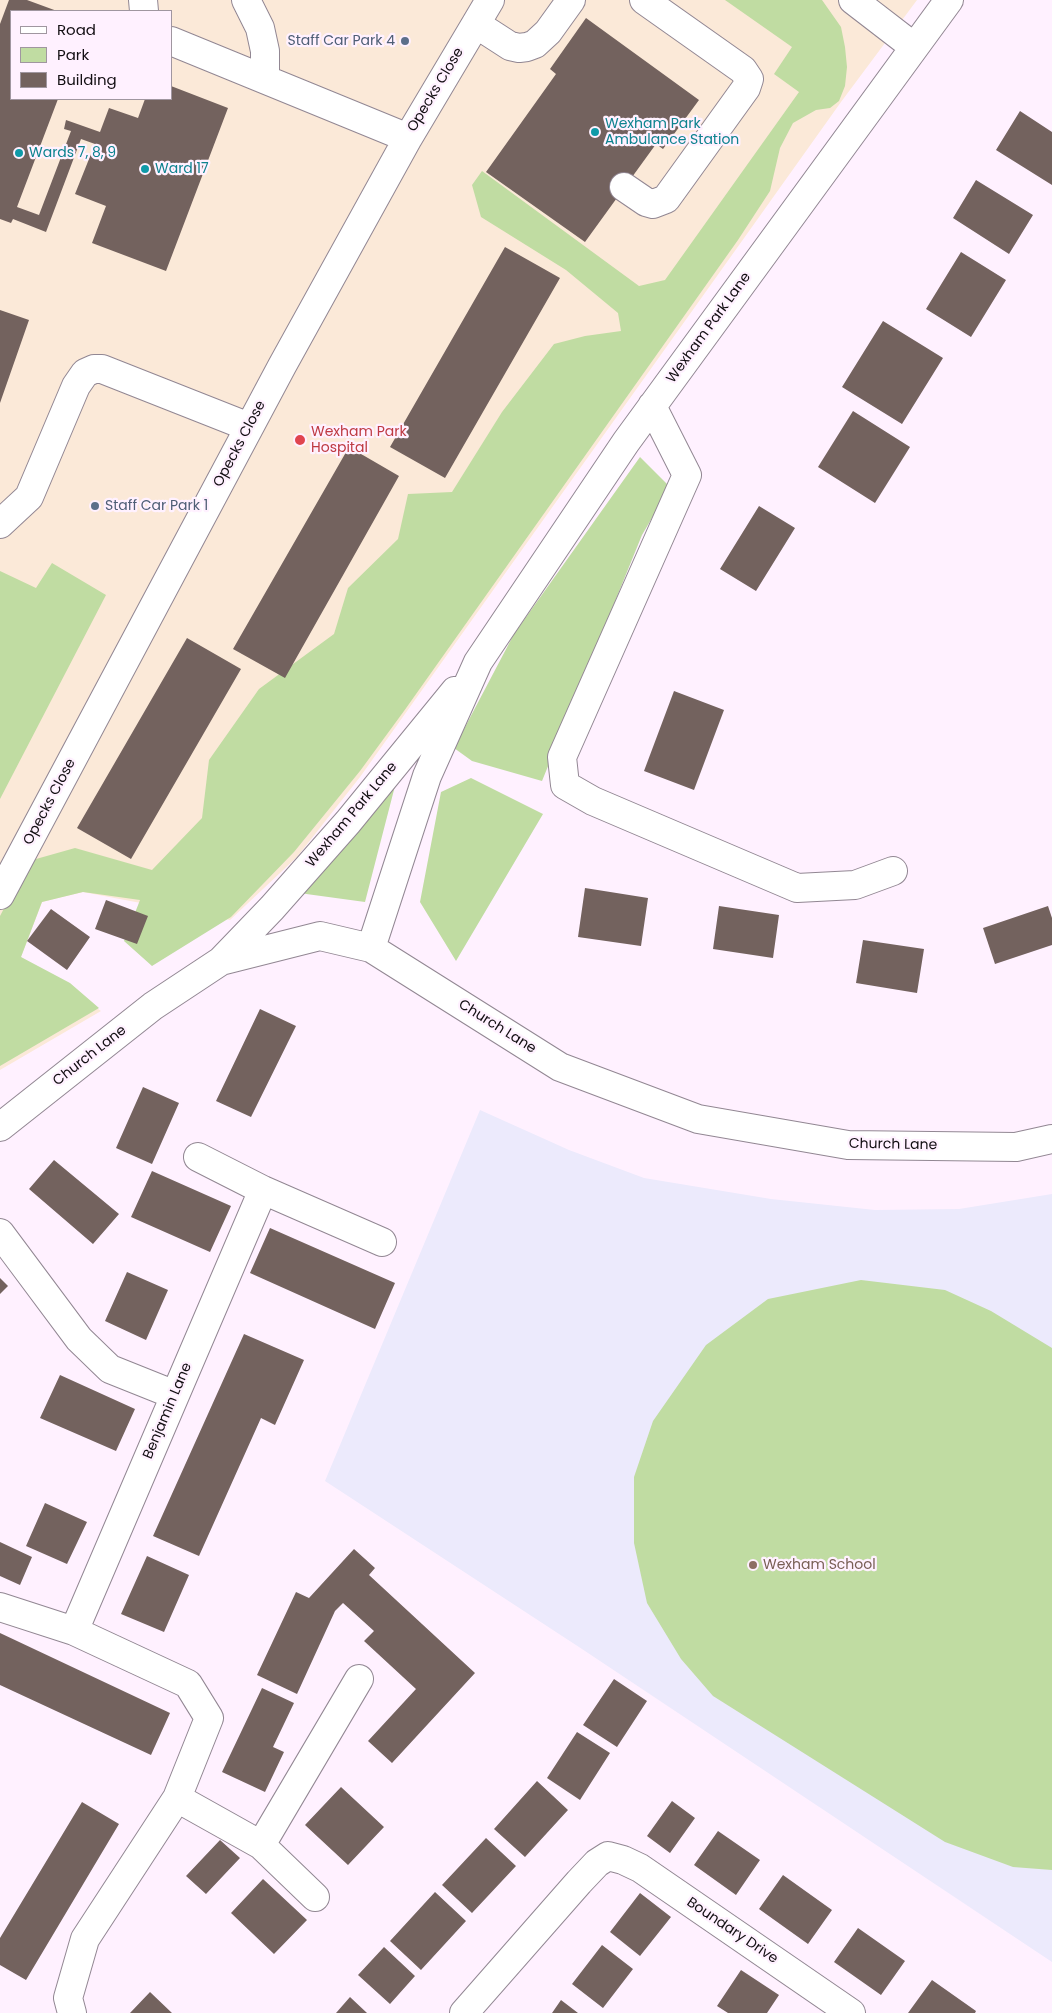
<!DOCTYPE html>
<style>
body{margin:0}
#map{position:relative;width:1052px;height:2013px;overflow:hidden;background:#fff1ff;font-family:Poppins,sans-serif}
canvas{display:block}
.legend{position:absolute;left:10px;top:10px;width:162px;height:90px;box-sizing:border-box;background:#fff1ff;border:1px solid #a096a0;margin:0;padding:6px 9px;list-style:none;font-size:15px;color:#120e12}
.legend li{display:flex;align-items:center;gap:10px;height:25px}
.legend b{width:25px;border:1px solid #a096a0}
</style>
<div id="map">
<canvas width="1052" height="2013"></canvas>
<ul class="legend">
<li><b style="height:6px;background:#fff"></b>Road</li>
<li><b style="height:14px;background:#c0dca2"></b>Park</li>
<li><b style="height:14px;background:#73625e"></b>Building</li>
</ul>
</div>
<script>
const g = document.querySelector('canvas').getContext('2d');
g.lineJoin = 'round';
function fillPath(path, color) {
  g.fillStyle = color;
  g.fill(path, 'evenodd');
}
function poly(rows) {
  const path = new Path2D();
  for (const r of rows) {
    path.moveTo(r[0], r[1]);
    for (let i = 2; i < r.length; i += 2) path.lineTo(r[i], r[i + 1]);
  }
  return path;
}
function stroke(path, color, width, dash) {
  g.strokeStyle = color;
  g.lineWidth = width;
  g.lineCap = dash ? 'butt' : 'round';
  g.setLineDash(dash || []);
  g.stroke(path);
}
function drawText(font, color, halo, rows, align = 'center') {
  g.font = font + ' Poppins,sans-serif';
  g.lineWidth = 4.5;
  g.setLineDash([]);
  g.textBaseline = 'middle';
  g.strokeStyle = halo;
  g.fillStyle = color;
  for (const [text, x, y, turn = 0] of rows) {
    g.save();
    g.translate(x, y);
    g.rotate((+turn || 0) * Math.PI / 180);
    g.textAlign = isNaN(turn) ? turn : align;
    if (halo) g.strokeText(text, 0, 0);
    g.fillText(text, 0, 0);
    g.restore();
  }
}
const education = poly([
 [480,1110,569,1150,644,1178,771,1199,875,1210,959,1209,1052,1194,1052,1962,582,1649,325,1481]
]);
const medical = poly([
 [0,0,917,0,841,102,360,777,297,857,230,920,83,892,42,902,21,957,101,1011,0,1070],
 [11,11,171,11,171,99,11,99]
]);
const green = poly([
 [725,0,822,0,841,27,845,47,847,67,845,86,839,101,830,108,816,110,793,123,780,148,770,191,738,240,404,711,360,771,294,852,231,917,152,966,124,941,140,900,83,892,42,902,21,957,70,983,99,1008,0,1066,0,916,29,861,75,848,152,870,202,818,209,760,259,689,334,634,348,588,398,539,408,494,452,492,502,412,554,344,585,336,621,331,618,313,566,270,481,217,472,185,482,171,639,286,665,280,799,92,774,74,792,47],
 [640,457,670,487,642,535,542,781,472,761,454,748,514,634],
 [52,563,106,595,0,799,0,571,36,588],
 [471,778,543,814,456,961,420,902,441,792],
 [395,786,365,902,299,893],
 [861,1280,945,1290,991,1311,1052,1348,1052,1870,1013,1867,945,1842,713,1696,681,1659,647,1603,634,1543,634,1477,653,1421,706,1345,768,1299]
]);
const building = poly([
 [9,0,27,0,57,11,11,11,11,99,58,99,17,207,39,215,71,131,64,129,66,120,100,132,109,108,138,118,145,99,171,99,171,86,228,108,166,271,92,243,106,206,75,194,95,144,81,139,46,232,13,219,11,223,0,219,0,24],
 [586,18,699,100,663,149,656,144,585,242,486,172,556,74,550,69],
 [1020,111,1052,132,1052,185,996,150],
 [976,180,1033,215,1009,254,953,218],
 [505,247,560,278,445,478,390,447],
 [961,252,1006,280,971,337,926,309],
 [0,310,29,320,0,403],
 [883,321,943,358,902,424,842,387],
 [853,411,910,447,875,503,818,467],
 [349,447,399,476,285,678,233,649],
 [759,506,795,528,756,591,720,569],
 [187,638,241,669,131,859,77,828],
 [674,691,724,710,694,790,644,771],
 [585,888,648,898,641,946,578,937],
 [106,900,148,916,137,944,95,929],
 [719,906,779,915,773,958,713,949],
 [1048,906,1052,918,1052,945,995,964,983,928],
 [51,909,90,937,67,970,27,941],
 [863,940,924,949,917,993,856,983],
 [260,1009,296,1026,251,1117,216,1101],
 [143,1087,179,1103,152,1164,116,1148],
 [54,1160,119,1214,93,1244,29,1189],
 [152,1171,231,1206,210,1252,131,1217],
 [270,1228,395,1283,375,1329,250,1273],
 [127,1272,168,1290,146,1340,105,1321],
 [0,1278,8,1286,0,1294],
 [244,1334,304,1360,275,1425,261,1418,199,1556,153,1536],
 [60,1375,135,1409,116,1451,40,1418],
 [45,1503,87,1522,67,1564,26,1546],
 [0,1542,32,1557,20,1585,0,1576],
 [354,1549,375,1568,369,1575,475,1673,392,1763,368,1741,416,1689,364,1641,374,1631,343,1603,335,1611,297,1694,257,1675,296,1592,309,1598],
 [147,1556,189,1575,164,1632,121,1614],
 [0,1633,170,1713,151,1755,0,1685],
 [614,1679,647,1701,617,1747,583,1725],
 [262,1688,294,1703,273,1747,284,1752,265,1792,222,1772],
 [577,1732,610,1753,580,1800,547,1778],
 [537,1781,568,1810,525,1857,494,1829],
 [341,1787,384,1827,348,1865,305,1825],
 [672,1801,695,1818,670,1853,647,1836],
 [82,1802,119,1824,26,1980,0,1965,0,1938],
 [718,1831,760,1860,736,1895,694,1865],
 [486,1838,516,1866,472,1913,442,1885],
 [220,1840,240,1858,206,1894,186,1876],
 [783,1875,832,1910,808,1944,759,1909],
 [263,1879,307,1920,274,1954,231,1913],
 [435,1892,466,1921,421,1970,390,1941],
 [640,1893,671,1917,640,1956,610,1932],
 [858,1928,905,1961,881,1995,834,1962],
 [602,1945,633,1969,603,2008,572,1984],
 [384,1947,415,1976,390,2004,358,1975],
 [741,1970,779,1995,767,2013,728,2013,717,2006],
 [932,1980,976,2011,975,2013,908,2013],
 [150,1992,172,2013,130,2013],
 [350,1997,367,2013,336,2013],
 [561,2000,578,2013,552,2013]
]);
const minor = poly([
 [143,0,144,11],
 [246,0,260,28,265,51,265,78],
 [853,0,914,47],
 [476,24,510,46,519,48,527,47,535,44,548,32,571,0],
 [171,41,408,138],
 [624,187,646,202,653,204,666,199,746,88,749,79,743,70,644,0],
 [652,406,687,475,562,757,565,785,593,801,797,888,855,885,893,871],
 [0,524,29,497,76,386,85,373,94,369,102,369,249,427],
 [0,895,282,366,408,138,490,0],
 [371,948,427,776,478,662,626,442,949,0],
 [221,961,272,908,348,822,455,691],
 [0,1127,153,1006,221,961,320,936,371,948,560,1067,698,1119,848,1145,1016,1147,1052,1139],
 [198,1157,263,1190,382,1242],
 [0,1233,79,1339,110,1369,175,1395],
 [0,1607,74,1631,188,1684,209,1718,177,1798,85,1939,68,1998,72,2013],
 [74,1631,263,1190],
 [177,1798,261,1845,315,1897],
 [261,1845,359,1679],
 [464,2013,579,1882,597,1863,608,1856,623,1860,640,1868,851,2013]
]);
const markers = [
 [405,41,5,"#5c6f8a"],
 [595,132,5,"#0f9aa8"],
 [19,153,5,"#0f9aa8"],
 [145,169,5,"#0f9aa8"],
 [300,440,6,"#e0444e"],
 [95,506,5,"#5c6f8a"],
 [753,1565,5,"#8d6e63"]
];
const serviceNames = [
 ["Staff Car Park 4",395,41],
 ["Staff Car Park 1",105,506,"left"]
];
const streetNames = [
 ["Opecks Close",436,90,-59],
 ["Wexham Park Lane",709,328,-54],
 ["Opecks Close",240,444,-62],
 ["Opecks Close",50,802,-62],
 ["Wexham Park Lane",352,815,-50],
 ["Church Lane",497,1027,32],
 ["Church Lane",90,1056,-38],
 ["Church Lane",893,1145,1],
 ["Benjamin Lane",168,1411,-67],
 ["Boundary Drive",732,1931,34]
];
const cultureNames = [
 ["Wexham Park",605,124],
 ["Ambulance Station",605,140],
 ["Wards 7, 8, 9",29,153],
 ["Ward 17",155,169]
];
const healthNames = [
 ["Wexham Park",311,432],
 ["Hospital",311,448]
];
const educationNames = [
 ["Wexham School",763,1565]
];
fillPath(education, '#eceafc');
fillPath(medical, '#fbe9d8');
fillPath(green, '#c0dca2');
fillPath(building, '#73625e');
stroke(minor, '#928793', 30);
stroke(minor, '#fff', 28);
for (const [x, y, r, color] of markers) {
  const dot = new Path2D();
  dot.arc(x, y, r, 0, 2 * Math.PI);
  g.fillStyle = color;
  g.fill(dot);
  stroke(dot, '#fff1ff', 2);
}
drawText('14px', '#4e5e75', '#fff1ff', serviceNames, 'right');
drawText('14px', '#120e12', '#fff1ff', streetNames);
drawText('14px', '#0d838f', '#fff1ff', cultureNames, 'left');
drawText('14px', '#be3a42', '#fff1ff', healthNames, 'left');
drawText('14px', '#785e54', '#fff1ff', educationNames, 'left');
</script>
